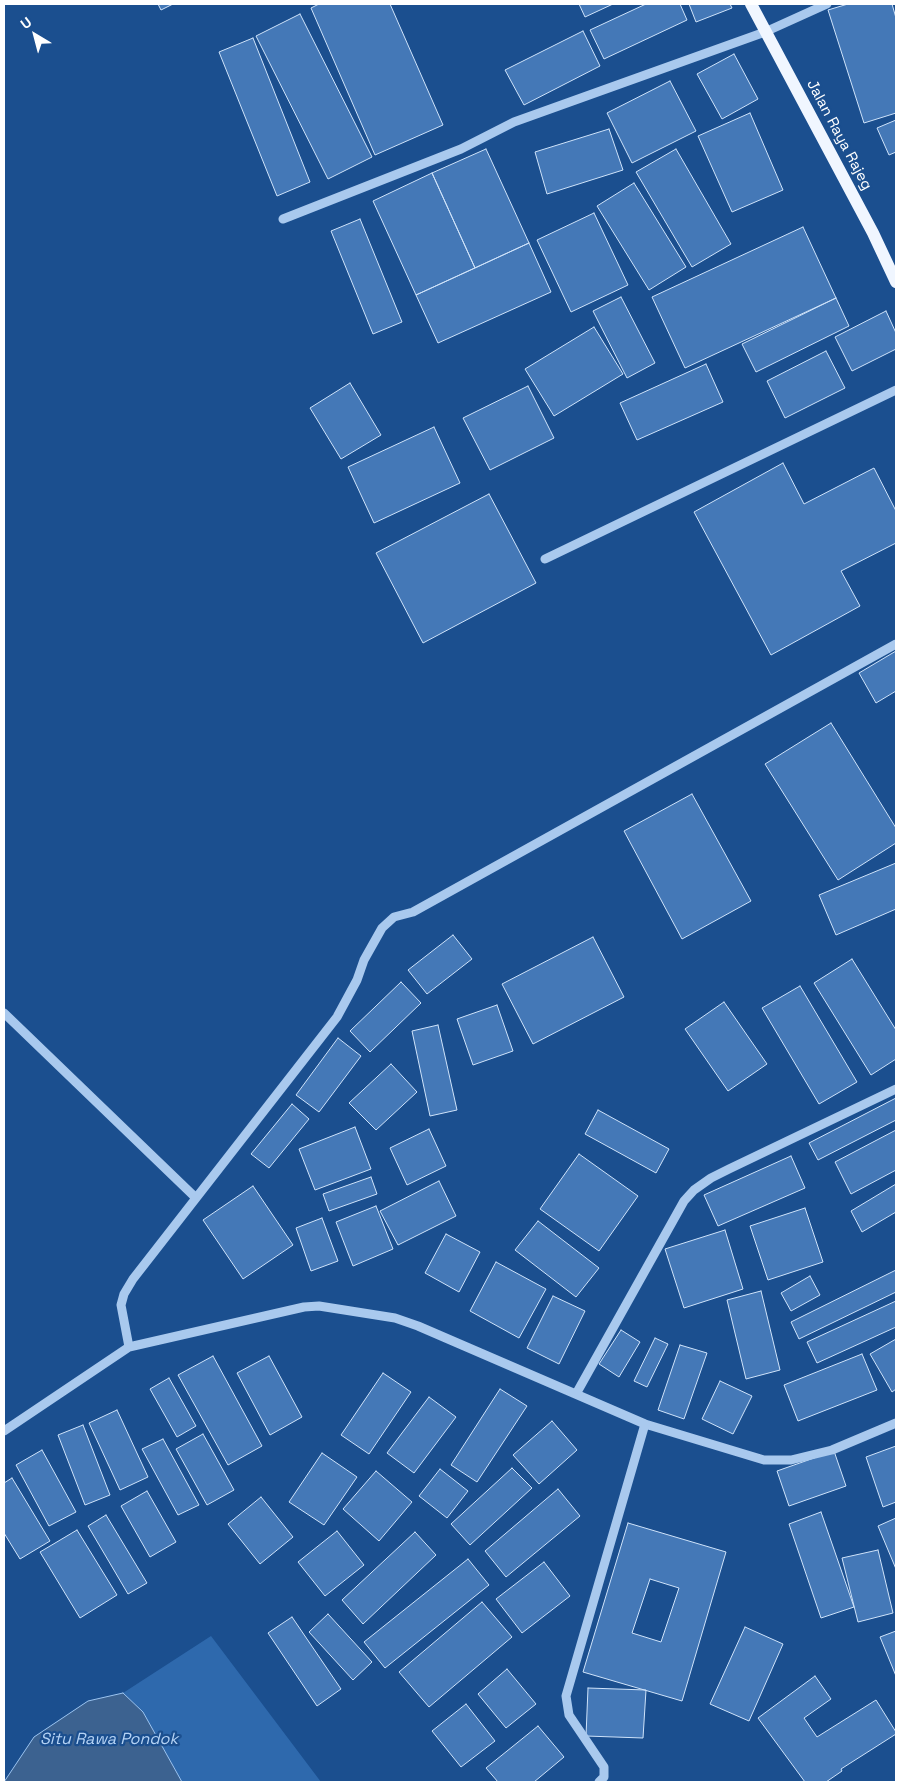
<!DOCTYPE html>
<style>
body{margin:0}
#map{position:relative;width:900px;height:1786px;overflow:hidden;background:#1b4f8f;font-family:"Space Grotesk",sans-serif}
canvas{display:block}
.frame{position:absolute;inset:0;border:5px solid #fff;pointer-events:none}
.north{position:absolute;left:10px;top:10px;width:50px;height:50px;-webkit-text-stroke:4px #1b4f8f;paint-order:stroke;rotate:323deg;font-size:14px;font-weight:700;line-height:20px;text-align:center;color:#fff}
.north::after{content:'';display:block;margin:auto;width:18px;height:22px;background:#fff;clip-path:polygon(50% 0,100% 100%,50% 72%,0 100%)}
</style>
<div id="map">
<canvas width="900" height="1786"></canvas>
<div class="frame"></div>
<div class="north">U</div>
</div>
<script>
const g = document.querySelector('canvas').getContext('2d');
g.lineJoin = 'round';
function fillPath(path, color) {
  g.fillStyle = color;
  g.fill(path, 'evenodd');
}
function poly(rows) {
  const path = new Path2D();
  for (const r of rows) {
    path.moveTo(r[0], r[1]);
    for (let i = 2; i < r.length; i += 2) path.lineTo(r[i], r[i + 1]);
  }
  return path;
}
function stroke(path, color, width, dash) {
  g.strokeStyle = color;
  g.lineWidth = width;
  g.lineCap = dash ? 'butt' : 'round';
  g.setLineDash(dash || []);
  g.stroke(path);
}
function drawText(font, color, halo, rows, align = 'center') {
  g.font = font + ' "Space Grotesk",sans-serif';
  g.lineWidth = 4.5;
  g.setLineDash([]);
  g.textBaseline = 'middle';
  g.strokeStyle = halo;
  g.fillStyle = color;
  for (const [text, x, y, turn = 0] of rows) {
    g.save();
    g.translate(x, y);
    g.rotate((+turn || 0) * Math.PI / 180);
    g.textAlign = isNaN(turn) ? turn : align;
    if (halo) g.strokeText(text, 0, 0);
    g.fillText(text, 0, 0);
    g.restore();
  }
}
const green = poly([
 [211,1636,321,1782,182,1782,143,1712,123,1693]
]);
const water = poly([
 [123,1693,143,1712,182,1782,4,1782,34,1737,88,1701,123,1693]
]);
const building = poly([
 [158,4,173,4,161,10,158,4],
 [319,4,390,4,443,125,375,155,311,8,319,4],
 [579,4,613,4,585,17,579,4],
 [646,4,680,4,687,20,604,59,590,30,646,4],
 [689,4,730,4,732,8,696,22,689,4],
 [848,4,892,4,896,18,896,113,864,123,828,10,848,4],
 [300,14,372,157,328,179,256,36,300,14],
 [583,31,600,66,524,105,505,70,583,31],
 [253,38,310,182,277,196,219,52,253,38],
 [734,54,758,99,722,119,697,74,734,54],
 [670,81,696,131,632,163,607,113,670,81],
 [750,113,783,190,732,212,698,136,750,113],
 [896,120,896,152,889,155,877,128,896,120],
 [609,129,623,170,547,194,535,152,609,129],
 [486,149,529,243,475,268,432,173,486,149],
 [676,149,731,244,692,267,636,172,676,149],
 [432,173,475,268,416,295,373,201,432,173],
 [634,183,686,267,649,290,597,206,634,183],
 [594,213,628,285,571,312,537,240,594,213],
 [360,219,402,322,373,334,331,231,360,219],
 [803,227,836,298,685,368,652,297,803,227],
 [529,243,551,292,438,343,416,295,529,243],
 [621,297,655,363,627,378,593,311,621,297],
 [836,298,849,326,756,372,742,344,836,298],
 [886,311,896,333,896,349,852,371,835,337,886,311],
 [594,327,623,374,554,416,525,369,594,327],
 [826,351,845,388,785,418,767,381,826,351],
 [706,364,723,402,637,440,620,403,706,364],
 [350,383,381,435,341,459,310,408,350,383],
 [528,386,554,438,490,470,463,418,528,386],
 [434,427,460,483,374,523,348,467,434,427],
 [783,463,804,504,874,468,896,511,896,543,841,571,860,606,771,655,694,512,783,463],
 [489,494,536,583,423,643,376,553,489,494],
 [896,651,896,691,876,703,859,673,896,651],
 [831,723,896,828,896,843,838,880,765,764,831,723],
 [692,794,751,901,682,939,624,831,692,794],
 [896,863,896,909,836,935,819,895,896,863],
 [453,935,472,959,427,994,408,970,453,935],
 [593,937,624,997,533,1044,502,984,593,937],
 [852,959,896,1030,896,1059,871,1075,814,983,852,959],
 [401,982,421,1003,370,1052,350,1031,401,982],
 [800,986,857,1082,819,1104,762,1008,800,986],
 [724,1002,767,1064,728,1091,685,1029,724,1002],
 [497,1005,513,1051,473,1065,457,1019,497,1005],
 [438,1025,457,1110,430,1116,412,1031,438,1025],
 [338,1038,361,1056,319,1112,296,1095,338,1038],
 [391,1064,417,1092,376,1130,349,1103,391,1064],
 [896,1098,896,1120,818,1160,809,1143,896,1098],
 [292,1104,309,1119,269,1168,251,1154,292,1104],
 [598,1110,669,1149,656,1173,585,1134,598,1110],
 [355,1127,371,1169,315,1190,299,1149,355,1127],
 [429,1129,446,1166,407,1185,390,1148,429,1129],
 [896,1130,896,1170,851,1194,835,1162,896,1130],
 [579,1154,638,1196,599,1251,540,1209,579,1154],
 [791,1156,805,1188,718,1226,704,1195,791,1156],
 [371,1177,377,1194,329,1211,323,1194,371,1177],
 [439,1181,456,1216,398,1245,380,1211,439,1181],
 [896,1184,896,1212,862,1232,851,1211,896,1184],
 [253,1186,293,1245,243,1279,203,1220,253,1186],
 [376,1206,393,1249,353,1266,336,1222,376,1206],
 [805,1208,823,1262,768,1280,750,1226,805,1208],
 [322,1218,338,1261,311,1271,296,1228,322,1218],
 [538,1221,599,1268,576,1297,515,1250,538,1221],
 [725,1230,743,1289,684,1308,665,1249,725,1230],
 [446,1234,480,1252,459,1292,425,1273,446,1234],
 [496,1262,546,1289,519,1338,470,1311,496,1262],
 [896,1270,896,1292,799,1339,791,1322,896,1270],
 [810,1276,820,1295,791,1311,781,1293,810,1276],
 [761,1291,780,1370,746,1379,727,1300,761,1291],
 [553,1296,585,1311,559,1364,527,1348,553,1296],
 [896,1301,896,1327,817,1363,807,1342,896,1301],
 [621,1330,640,1342,619,1377,599,1364,621,1330],
 [655,1338,668,1344,647,1387,634,1381,655,1338],
 [896,1339,896,1389,892,1392,870,1354,896,1339],
 [680,1345,707,1353,684,1419,658,1410,680,1345],
 [862,1354,877,1390,798,1421,784,1385,862,1354],
 [213,1356,262,1446,228,1465,178,1375,213,1356],
 [269,1356,302,1417,270,1435,237,1373,269,1356],
 [383,1373,411,1392,369,1454,341,1435,383,1373],
 [169,1378,196,1426,177,1437,150,1389,169,1378],
 [720,1381,752,1396,733,1434,702,1419,720,1381],
 [500,1389,527,1406,477,1482,451,1465,500,1389],
 [429,1397,456,1417,414,1473,387,1453,429,1397],
 [117,1410,148,1477,120,1490,89,1423,117,1410],
 [552,1421,577,1450,539,1484,513,1455,552,1421],
 [83,1425,110,1495,85,1505,58,1435,83,1425],
 [203,1434,234,1490,207,1505,176,1449,203,1434],
 [163,1439,199,1505,178,1515,142,1449,163,1439],
 [896,1446,896,1502,883,1507,866,1457,896,1446],
 [42,1450,76,1512,49,1526,16,1465,42,1450],
 [834,1451,846,1486,789,1506,777,1471,834,1451],
 [322,1453,357,1477,324,1525,289,1502,322,1453],
 [512,1468,532,1488,470,1545,451,1524,512,1468],
 [440,1469,468,1491,447,1518,419,1496,440,1469],
 [376,1471,412,1502,379,1541,343,1509,376,1471],
 [12,1478,50,1541,20,1559,4,1533,4,1483,12,1478],
 [558,1489,580,1516,506,1577,485,1551,558,1489],
 [147,1491,176,1542,150,1557,121,1506,147,1491],
 [261,1497,293,1537,260,1564,228,1524,261,1497],
 [821,1512,854,1607,821,1618,789,1524,821,1512],
 [106,1515,147,1583,128,1594,88,1526,106,1515],
 [896,1518,896,1569,878,1526,896,1518],
 [628,1523,726,1552,682,1701,583,1672,628,1523],
 [650,1579,679,1588,661,1642,632,1633,650,1579],
 [77,1530,117,1595,80,1618,40,1552,77,1530],
 [337,1531,364,1565,325,1596,298,1562,337,1531],
 [415,1532,436,1555,363,1624,342,1600,415,1532],
 [878,1550,893,1613,858,1622,842,1558,878,1550],
 [468,1559,489,1585,385,1668,364,1642,468,1559],
 [544,1562,570,1596,522,1633,496,1599,544,1562],
 [482,1602,512,1637,429,1707,399,1672,482,1602],
 [328,1614,372,1662,353,1680,309,1632,328,1614],
 [292,1617,341,1689,317,1706,268,1633,292,1617],
 [745,1627,783,1644,749,1721,710,1704,745,1627],
 [896,1631,896,1676,880,1637,896,1631],
 [507,1669,536,1704,506,1728,478,1694,507,1669],
 [815,1676,831,1699,804,1718,817,1737,876,1700,896,1732,896,1734,841,1769,842,1771,826,1782,805,1782,758,1718,815,1676],
 [588,1688,646,1690,643,1738,586,1736,588,1688],
 [466,1704,495,1741,461,1767,432,1731,466,1704],
 [538,1726,564,1757,534,1782,498,1782,486,1768,538,1726]
]);
const minor = poly([
 [283,219,461,149,514,122,765,32,827,4],
 [545,559,896,390],
 [4,1013,196,1198],
 [129,1347,121,1305,124,1294,133,1279,337,1017,357,980,364,960,382,928,394,917,413,912,896,644],
 [576,1394,684,1201,694,1190,711,1178,729,1169,896,1089],
 [4,1431,129,1347,304,1307,319,1306,395,1318,418,1326,645,1424,764,1460,791,1460,832,1450,896,1423],
 [599,1782,604,1777,604,1767,569,1715,566,1696,645,1424]
]);
const major = poly([
 [751,4,873,233,896,282]
]);
const streetNames = [
 ["Jalan Raya Rajeg",839,135,62]
];
const waterNames = [
 ["Situ Rawa Pondok",109,1740]
];
fillPath(green, '#2e69ad');
fillPath(water, '#3c6290');
stroke(water, '#9cc4f0', 1);
fillPath(building, '#4478b7');
stroke(building, '#cfe3fa', 1);
stroke(minor, '#a9c9ee', 9);
stroke(major, '#f0f6ff', 12);
drawText('15px', '#fff', '#1b4f8f', streetNames);
drawText('italic 16px', '#b5d3f5', '#1b4f8f', waterNames);
</script>
